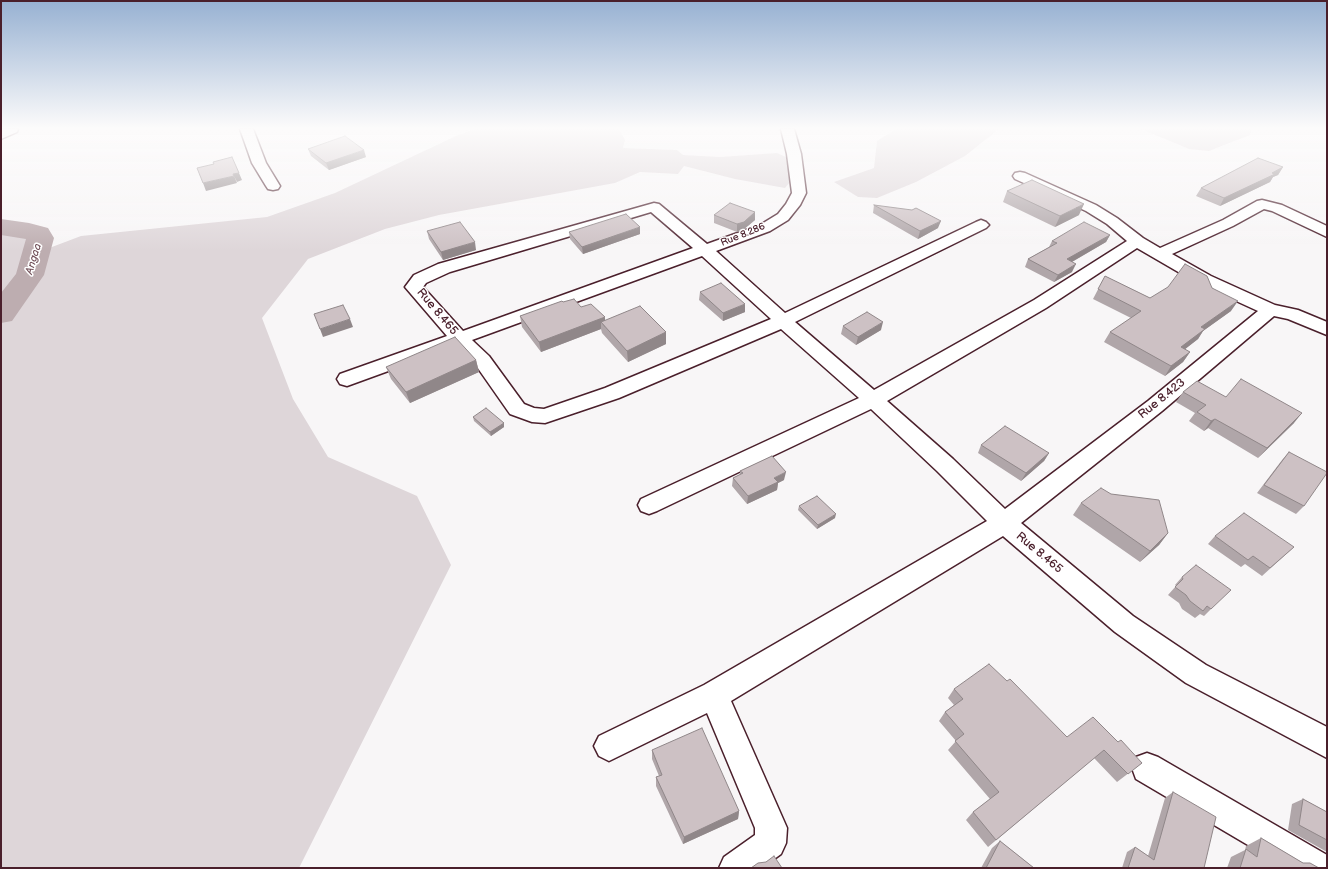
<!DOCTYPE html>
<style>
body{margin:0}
#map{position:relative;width:1328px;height:869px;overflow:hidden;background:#f8f6f7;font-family:"Balsamiq Sans",sans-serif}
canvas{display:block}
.frame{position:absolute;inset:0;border:2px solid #4a1f2b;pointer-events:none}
</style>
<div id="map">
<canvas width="1328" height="869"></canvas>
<div class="frame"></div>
</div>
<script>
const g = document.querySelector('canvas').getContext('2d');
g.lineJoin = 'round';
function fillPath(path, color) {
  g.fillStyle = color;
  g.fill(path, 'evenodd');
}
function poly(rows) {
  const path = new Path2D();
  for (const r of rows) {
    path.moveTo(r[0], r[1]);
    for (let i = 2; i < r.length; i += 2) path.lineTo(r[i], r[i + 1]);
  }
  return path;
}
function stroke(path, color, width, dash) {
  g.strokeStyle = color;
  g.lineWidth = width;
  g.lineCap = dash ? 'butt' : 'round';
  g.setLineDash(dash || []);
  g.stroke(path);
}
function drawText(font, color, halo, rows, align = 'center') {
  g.font = font + ' "Balsamiq Sans",sans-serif';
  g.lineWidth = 3;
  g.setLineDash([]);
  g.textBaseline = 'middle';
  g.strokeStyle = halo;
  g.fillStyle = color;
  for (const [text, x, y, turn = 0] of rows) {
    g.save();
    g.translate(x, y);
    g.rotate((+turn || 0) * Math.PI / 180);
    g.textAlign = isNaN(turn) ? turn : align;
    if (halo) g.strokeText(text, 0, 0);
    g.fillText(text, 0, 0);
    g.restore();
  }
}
const green = poly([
 [475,129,619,129,625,140,623,148,677,150,683,155,720,157,777,153,786,157,790,182,785,188,735,179,684,166,678,174,640,172,615,183,439,215,385,229,308,259,262,318,293,399,328,457,417,496,451,565,299,868,1,868,1,227,29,231,38,234,40,238,36,253,81,236,267,217,335,193,458,135],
 [896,129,999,129,965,156,916,182,877,198,858,197,834,182,874,168,877,141],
 [1141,129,1252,129,1250,135,1209,151,1189,149]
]);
const river = poly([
 [1,219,29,223,48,228,54,238,44,275,12,321,1,323,1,293,16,274,26,239,1,235,1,219]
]);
const street = poly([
 [240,129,253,129,266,163,280,186,278,189,273,190,268,189,266,186,252,163,240,129],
 [781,129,794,129,801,154,806,193,800,205,788,220,770,231,716,251,785,313,976,222,981,220,986,222,989,225,986,228,795,322,874,390,1034,300,1127,241,1107,224,1086,211,1015,179,1013,176,1015,173,1020,172,1025,173,1096,205,1117,218,1143,238,1160,248,1223,220,1257,201,1262,200,1282,205,1327,226,1327,237,1272,211,1264,209,1233,226,1172,254,1211,276,1275,305,1298,310,1327,322,1327,335,1288,319,1274,316,1162,411,1021,523,1133,616,1206,665,1327,727,1327,758,1186,683,1115,632,1003,536,731,701,787,828,786,843,781,854,762,868,719,868,724,857,755,835,755,828,707,713,609,761,599,756,594,746,599,736,704,685,987,521,937,471,871,409,657,511,649,514,641,511,638,505,641,499,859,398,781,329,619,398,545,423,532,422,510,414,475,364,457,346,347,386,340,384,337,379,340,374,447,336,405,287,414,275,438,264,654,203,659,204,707,244,760,225,778,214,786,204,792,193,787,154,781,129],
 [651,212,693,248,463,331,423,287,426,283,450,272,651,212],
 [1137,248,1199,284,1258,311,1148,401,1005,509,953,459,887,401,1046,308,1137,248],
 [702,256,771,319,605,388,544,409,534,408,524,404,489,356,472,340,702,256],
 [1147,753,1158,757,1327,855,1327,868,1287,868,1136,779,1132,768,1136,757,1147,753]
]);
const secondary = poly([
 [1,129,18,129,17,132,1,139,1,129]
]);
const wall = poly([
 [308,149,366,157,329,170,311,156],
 [1283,167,1278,175,1273,177,1270,182,1220,206,1196,196,1201,188],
 [1007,191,1079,215,1055,227,1003,202],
 [874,205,938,228,918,239,873,213],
 [714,215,755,220,743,230,737,232,714,223],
 [427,231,476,250,443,260,429,239],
 [569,232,640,234,583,254,570,239],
 [1110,235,1106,242,1072,262,1072,272,1054,282,1025,267,1028,259,1049,247,1052,241],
 [1105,276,1150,298,1212,288,1231,311,1203,331,1198,339,1185,349,1190,352,1183,362,1165,376,1104,342,1110,332,1131,318,1093,299],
 [700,292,745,312,723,321,699,300],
 [563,302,581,307,605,320,666,332,666,344,628,362,602,333,601,329,541,352,522,327,520,316],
 [843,326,881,330,856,345,841,334],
 [476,360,479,372,410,403,391,379,386,367],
 [1183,392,1226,397,1294,423,1258,458,1208,428,1204,431,1189,421,1195,413,1176,402],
 [473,417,504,423,504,427,491,436,474,421],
 [981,445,1049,453,1044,461,1021,481,978,453],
 [1289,452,1304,506,1296,514,1257,493,1282,460],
 [740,471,784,480,778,483,777,490,747,504,732,486,733,478,740,475],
 [1081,503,1168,533,1159,545,1140,562,1073,515],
 [799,506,835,518,817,529,798,510],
 [1215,536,1294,547,1262,576,1245,564,1241,567,1208,544],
 [1182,577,1211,609,1204,616,1200,614,1195,618,1182,609,1179,603,1168,595,1176,586,1175,585],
 [1007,681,1067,737,1118,742,1142,763,1117,782,1094,758,988,847,966,820,973,812,990,799,948,750,956,741,939,721,945,712,954,705,948,698,954,689],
 [652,750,739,811,738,819,683,844,656,786,656,777,659,776,652,759],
 [1173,792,1204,868,1122,868,1127,852,1135,847,1148,856,1165,798],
 [1303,799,1327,812,1327,852,1288,830,1292,804],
 [1261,838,1303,863,1319,868,1227,868,1231,857,1245,850,1246,846],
 [1000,841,1034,868,981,868,992,848]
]);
const shadedWall = poly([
 [364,150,366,157,329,170,326,163],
 [1283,167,1278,175,1273,177,1270,182,1220,206,1224,198],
 [239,173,242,180,237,182,233,174],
 [234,176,237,183,206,191,203,183],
 [1084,204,1079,215,1055,227,1060,216],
 [755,212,755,220,743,230,737,232,737,224],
 [941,221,938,228,918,239,920,231],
 [640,227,640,234,583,254,582,247],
 [1110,235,1106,242,1063,267,1067,259],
 [475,242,476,250,443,260,441,252],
 [1076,264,1072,272,1054,282,1058,275],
 [1238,301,1231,311,1203,331,1198,339,1175,357,1181,347,1201,327],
 [745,304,745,312,723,321,723,313],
 [605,317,605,327,601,322,601,329,541,352,539,342],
 [350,319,353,327,323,337,320,329],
 [883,322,881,330,856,345,858,337],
 [666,332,666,344,628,362,627,351],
 [1190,352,1183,362,1165,376,1171,366],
 [476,360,479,372,410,403,406,392],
 [1302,413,1294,423,1258,458,1267,448],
 [1215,419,1208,428,1204,431,1211,421],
 [504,423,504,427,491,436,490,432],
 [1049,453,1044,461,1021,481,1026,473],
 [786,472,784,480,778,483,777,490,747,504,748,496,774,478],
 [836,514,835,518,817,529,818,525],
 [1168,533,1159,545,1140,562,1150,551],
 [739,811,738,819,683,844,684,837]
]);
const building = poly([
 [345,136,364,150,326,163,308,149,345,136],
 [232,157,239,173,233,174,234,176,203,183,197,168,214,164,213,162,232,157],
 [1258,158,1283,167,1272,173,1275,174,1224,198,1201,188,1258,158],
 [1032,180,1084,204,1060,216,1007,191,1032,180],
 [730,203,755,212,744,222,737,224,714,215,730,203],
 [874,205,912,210,916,208,941,221,920,231,874,205],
 [626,214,640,227,582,247,569,232,626,214],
 [460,222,475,242,441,252,427,231,460,222],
 [1084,222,1110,235,1067,259,1076,264,1058,275,1028,259,1057,243,1052,241,1084,222],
 [1185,264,1207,276,1212,288,1238,301,1201,327,1205,329,1181,347,1190,352,1171,366,1110,332,1141,311,1098,289,1105,276,1150,298,1168,287,1185,264],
 [721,283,745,304,723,313,700,292,721,283],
 [574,299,581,307,591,304,605,317,539,342,520,316,562,301,563,302,574,299],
 [343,305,350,319,320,329,314,314,343,305],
 [640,306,666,332,627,351,601,322,640,306],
 [867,312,883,322,858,337,843,326,867,312],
 [455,337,476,360,406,392,386,367,455,337],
 [1241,379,1302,413,1267,448,1215,419,1211,421,1197,412,1206,405,1183,392,1197,381,1226,397,1241,379],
 [486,408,504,423,490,432,473,417,486,408],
 [1005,426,1049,453,1026,473,981,445,1005,426],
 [1289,452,1327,472,1327,473,1304,506,1264,485,1289,452],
 [772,456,786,472,774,478,778,482,748,496,733,478,743,473,740,471,772,456],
 [1101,488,1111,494,1159,500,1168,533,1150,551,1081,503,1101,488],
 [817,496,836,514,818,525,799,506,817,496],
 [1244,513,1294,547,1270,568,1253,556,1248,560,1215,536,1244,513],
 [1196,565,1231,590,1211,609,1207,606,1203,611,1190,601,1186,595,1175,587,1183,579,1182,577,1196,565],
 [989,664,1007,681,1010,679,1067,737,1093,717,1118,742,1121,740,1142,763,1128,774,1104,750,996,840,973,812,999,792,955,741,964,734,945,712,963,699,954,689,989,664],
 [702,728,739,811,684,837,656,777,662,775,652,750,702,728],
 [1173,792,1216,817,1204,868,1128,868,1135,847,1154,860,1173,792],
 [1303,799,1327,812,1327,840,1299,825,1303,799],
 [1261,838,1303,863,1310,863,1319,868,1240,868,1246,849,1257,857,1261,838],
 [1000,841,1034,868,986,868,1000,841],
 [774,856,782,868,751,868,758,863,766,862,774,856]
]);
const farStreetnames = [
 ["Rue 8.286",743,235,-22]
];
const farWaternames = [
 ["Angaa",34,259,-73]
];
const streetNames = [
 ["Rue 8.465",437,312,50],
 ["Rue 8.423",1162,399,-39],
 ["Rue 8.465",1039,553,40]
];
fillPath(green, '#ded6d9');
fillPath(river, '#bdadb0');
stroke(street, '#4a1f2b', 3);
stroke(secondary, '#4a1f2b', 3);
fillPath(street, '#fff');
fillPath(secondary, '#fff');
fillPath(wall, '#b0a6a9');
fillPath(shadedWall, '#908789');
fillPath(building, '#cdc1c4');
stroke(building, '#908789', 1);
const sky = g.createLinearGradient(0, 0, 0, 251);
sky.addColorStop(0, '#97b1d2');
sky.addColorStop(0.51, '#fcfbfb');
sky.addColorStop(1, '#fcfbfb00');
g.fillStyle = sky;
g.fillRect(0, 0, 1328, 251);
drawText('10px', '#4a1f2b', '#fff', farStreetnames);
drawText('italic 11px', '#72515a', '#fff', farWaternames);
drawText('12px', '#4a1f2b', '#fff', streetNames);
</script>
